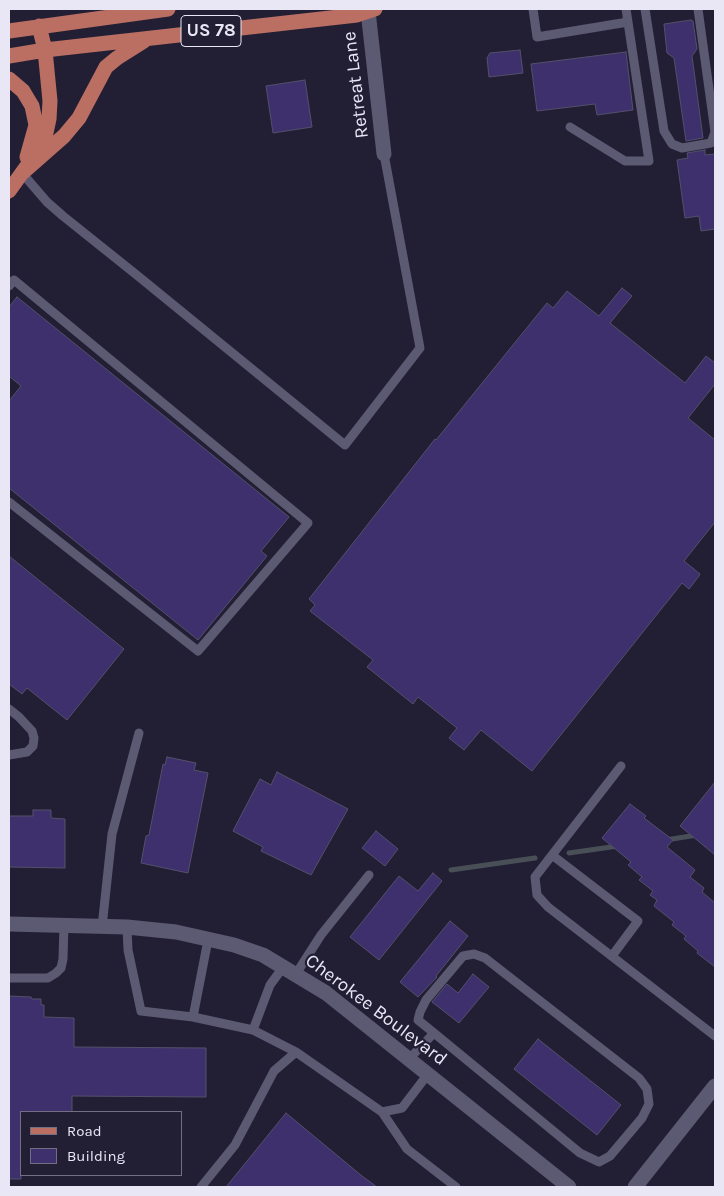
<!DOCTYPE html>
<style>
body{margin:0}
#map{position:relative;width:724px;height:1196px;overflow:hidden;background:#221f35;font-family:Karla,sans-serif}
canvas{display:block}
.frame{position:absolute;inset:0;border:10px solid #e9e7f6;pointer-events:none}
.legend{position:absolute;left:20px;top:1111px;width:162px;height:65px;box-sizing:border-box;background:#221f35;border:1px solid #726f82;margin:0;padding:6px 9px;list-style:none;font-size:15px;color:#e9e7f6}
.legend li{display:flex;align-items:center;gap:10px;height:25px}
.legend b{width:25px;border:1px solid #726f82}
</style>
<div id="map">
<canvas width="724" height="1196"></canvas>
<div class="frame"></div>
<ul class="legend">
<li><b style="height:6px;background:#bb6f62"></b>Road</li>
<li><b style="height:14px;background:#3e306d"></b>Building</li>
</ul>
</div>
<script>
const g = document.querySelector('canvas').getContext('2d');
g.lineJoin = 'round';
function poly(rows) {
  const path = new Path2D();
  for (const r of rows) {
    path.moveTo(r[0], r[1]);
    for (let i = 2; i < r.length; i += 2) path.lineTo(r[i], r[i + 1]);
  }
  return path;
}
function stroke(path, color, width, dash) {
  g.strokeStyle = color;
  g.lineWidth = width;
  g.lineCap = dash ? 'butt' : 'round';
  g.setLineDash(dash || []);
  g.stroke(path);
}
function fillPath(path, color) {
  g.fillStyle = color;
  g.fill(path, 'evenodd');
}
function drawText(font, color, halo, rows, align = 'center') {
  g.font = font + ' Karla,sans-serif';
  g.lineWidth = 4.5;
  g.setLineDash([]);
  g.textBaseline = 'middle';
  g.strokeStyle = halo;
  g.fillStyle = color;
  for (const [text, x, y, turn = 0] of rows) {
    g.save();
    g.translate(x, y);
    g.rotate((+turn || 0) * Math.PI / 180);
    g.textAlign = isNaN(turn) ? turn : align;
    if (halo) g.strokeText(text, 0, 0);
    g.fillText(text, 0, 0);
    g.restore();
  }
}
const stream = poly([
 [666,840,697,835],
 [569,853,618,846],
 [451,870,535,858]
]);
const building = poly([
 [691,20,693,21,697,49,692,56,703,138,686,141,674,58,667,53,664,24,691,20],
 [520,50,523,73,489,77,487,58,490,53,520,50],
 [626,52,633,110,597,115,595,104,537,111,531,64,626,52],
 [305,80,312,127,273,133,266,86,305,80],
 [705,150,705,155,715,154,715,229,701,231,699,216,685,218,677,160,688,158,687,153,705,150],
 [622,288,632,296,610,323,685,383,706,356,715,363,715,384,688,418,715,440,715,522,684,561,700,574,699,576,689,589,682,583,532,771,481,730,464,750,449,738,457,728,418,697,413,704,367,667,373,660,310,611,315,605,309,599,435,439,436,440,547,303,553,308,567,291,599,316,622,288],
 [17,297,289,517,261,551,267,556,198,640,9,488,9,401,21,386,9,376,9,307,17,297],
 [9,556,124,649,67,720,27,688,22,694,9,684,9,556],
 [167,757,196,763,194,770,208,773,188,873,141,863,146,836,149,835,163,764,165,765,167,757],
 [277,772,348,809,311,875,261,851,263,847,233,831,260,779,271,785,277,772],
 [715,782,715,855,680,826,715,782],
 [630,804,646,816,644,818,673,840,667,847,695,870,690,877,704,888,702,892,715,903,715,967,697,953,698,951,684,939,686,936,672,925,674,922,654,906,657,900,650,895,653,891,639,880,642,877,628,865,631,862,602,838,630,804],
 [33,810,51,810,51,818,65,819,65,868,9,867,9,816,33,816,33,810],
 [376,831,398,849,385,866,362,848,376,831],
 [433,873,442,881,379,960,350,937,399,876,418,891,433,873],
 [450,921,468,936,436,976,437,977,418,997,400,982,450,921],
 [473,974,489,987,459,1023,432,1002,447,984,458,993,473,974],
 [9,996,31,997,32,999,41,999,41,1005,44,1005,44,1017,74,1018,74,1047,206,1048,206,1097,72,1096,72,1112,21,1112,21,1179,9,1179,9,996],
 [538,1039,621,1105,597,1135,514,1069,538,1039],
 [286,1113,362,1176,377,1187,226,1187,286,1113]
]);
const service = poly([
 [533,9,537,37,628,22],
 [645,9,664,131,672,144,682,148,711,143,715,132,698,9],
 [570,127,625,161,649,161,626,9],
 [22,173,47,202,63,216,138,276,345,445,420,348,384,154],
 [9,286,14,280,308,523,198,651,9,502],
 [9,709,19,717,32,731,34,738,33,746,27,752,9,755],
 [621,766,535,877,537,895,548,907,715,1036],
 [552,855,638,921,612,956],
 [102,927,112,834,139,733],
 [127,927,128,950,141,1011,193,1017,253,1030,270,985,284,966],
 [296,974,321,935,369,875],
 [9,978,48,978,56,973,61,968,63,959,64,925],
 [193,1017,208,940],
 [253,1030,296,1052],
 [409,1059,434,1033,418,1020,420,1012,426,1000,463,956,474,954,485,958,639,1078,647,1089,649,1104,642,1118,610,1156,599,1162,580,1153,434,1033],
 [382,1112,407,1149,456,1187],
 [201,1187,235,1145,274,1071,296,1052,382,1112,402,1108,428,1074]
]);
const minor = poly([
 [368,11,384,154]
]);
const tertiary = poly([
 [9,924,127,927,176,932,234,945,263,955,326,993,569,1187],
 [635,1187,715,1086]
]);
const primary = poly([
 [9,31,168,9],
 [9,56,45,50,357,15,375,9],
 [9,79,23,91,32,106,36,125,27,157],
 [22,173,64,136,79,118,106,67,117,58,144,41],
 [9,191,37,152,46,133,49,119,50,101,45,50,39,26]
]);
const shields = [
 [211,31,60]
];
const shieldNames = [
 ["US 78",211,31]
];
const streetNames = [
 ["Retreat Lane",356,85,-97],
 ["Cherokee Boulevard",376,1010,37]
];
stroke(stream, '#484f56', 5);
fillPath(building, '#3e306d');
stroke(building, '#54506a', 1);
stroke(service, '#5c5973', 9);
stroke(minor, '#5c5973', 15);
stroke(tertiary, '#5c5973', 15);
stroke(primary, '#bb6f62', 15);
for (const [x, y, w] of shields) {
  const box = new Path2D();
  box.roundRect(x - w / 2, y - 15.5, w, 31, 4);
  g.fillStyle = '#221f35';
  g.fill(box);
  stroke(box, '#e9e7f6', 1);
}
drawText('bold 18px', '#e9e7f6', null, shieldNames);
drawText('19px', '#e9e7f6', '#221f35', streetNames);
</script>
